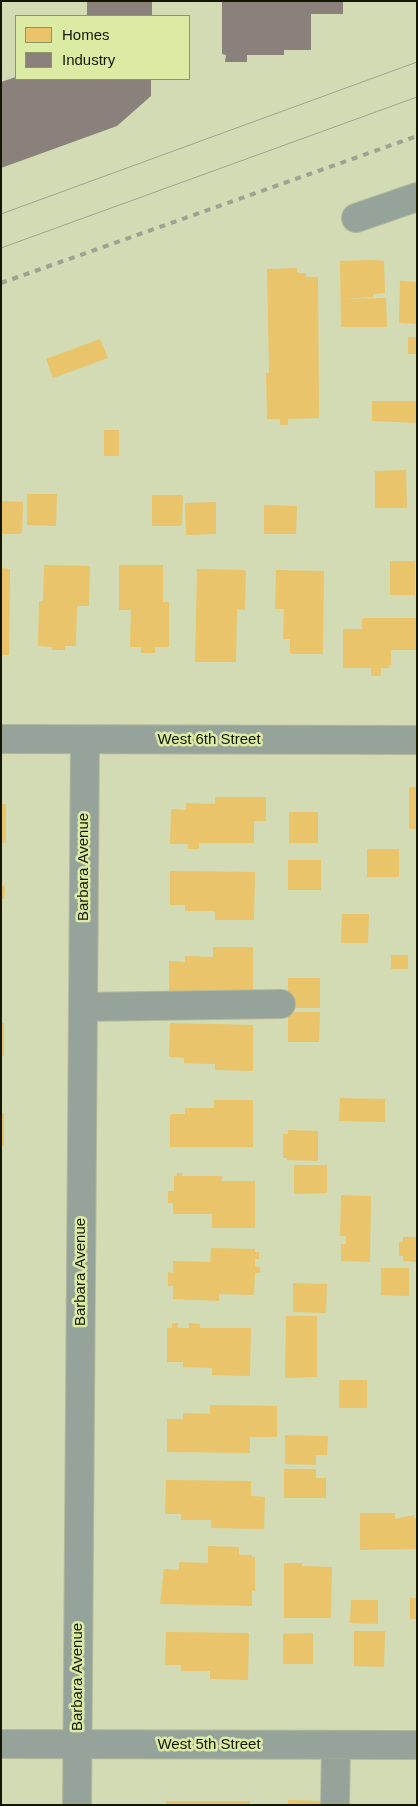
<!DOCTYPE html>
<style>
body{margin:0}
#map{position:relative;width:418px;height:1806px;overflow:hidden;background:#d2dbb3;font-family:Helvetica,sans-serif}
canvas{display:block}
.frame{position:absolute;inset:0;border:2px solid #131700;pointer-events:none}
.legend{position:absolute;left:15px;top:15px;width:175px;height:65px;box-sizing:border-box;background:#dceba3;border:1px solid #8c9662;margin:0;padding:6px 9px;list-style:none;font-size:15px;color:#131700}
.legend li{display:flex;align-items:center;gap:10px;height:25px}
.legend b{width:25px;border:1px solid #8c9662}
</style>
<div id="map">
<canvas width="418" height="1806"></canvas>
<div class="frame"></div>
<ul class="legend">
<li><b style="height:14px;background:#e9c46a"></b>Homes</li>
<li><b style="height:14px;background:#8a817c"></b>Industry</li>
</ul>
</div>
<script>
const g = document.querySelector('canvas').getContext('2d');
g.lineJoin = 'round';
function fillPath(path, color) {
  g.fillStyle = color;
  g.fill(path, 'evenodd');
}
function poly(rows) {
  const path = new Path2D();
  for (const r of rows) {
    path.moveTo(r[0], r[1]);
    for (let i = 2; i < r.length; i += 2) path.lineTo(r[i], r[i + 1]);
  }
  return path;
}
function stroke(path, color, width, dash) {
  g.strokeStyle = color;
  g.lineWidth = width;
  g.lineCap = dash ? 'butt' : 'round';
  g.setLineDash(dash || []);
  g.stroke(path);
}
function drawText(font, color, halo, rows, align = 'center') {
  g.font = font + ' Helvetica,sans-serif';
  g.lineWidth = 5;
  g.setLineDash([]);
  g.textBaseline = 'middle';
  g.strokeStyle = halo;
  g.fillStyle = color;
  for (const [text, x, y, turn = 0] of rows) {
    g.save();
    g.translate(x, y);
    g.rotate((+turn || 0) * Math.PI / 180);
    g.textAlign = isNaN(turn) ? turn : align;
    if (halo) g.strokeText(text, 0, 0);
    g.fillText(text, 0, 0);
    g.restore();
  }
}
const homes = poly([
 [373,260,384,261,385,293,373,294,373,297,345,299,386,298,387,327,341,327,340,261],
 [297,268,297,273,306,273,306,277,318,277,319,418,288,419,288,425,280,425,280,419,267,419,266,373,269,373,267,269],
 [400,281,417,282,417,324,399,323],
 [408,337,417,337,417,354,408,354],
 [100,339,108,358,53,378,46,359],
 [372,401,417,401,417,423,372,421],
 [104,430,119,430,119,456,104,456],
 [406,470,407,508,375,508,375,471],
 [27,494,57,494,56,526,27,525],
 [152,495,183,495,182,526,152,526],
 [1,501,23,502,22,534,1,534],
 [216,502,216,534,186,535,185,503],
 [264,505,297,506,296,534,264,534],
 [390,561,415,561,415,595,390,595],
 [44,565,90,566,89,606,77,606,76,646,65,646,65,650,52,650,52,647,38,646,39,601,43,601],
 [119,565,163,565,163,602,169,602,169,647,155,647,155,653,141,653,141,647,130,647,131,610,119,610],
 [1,568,10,569,9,655,1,655],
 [197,569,246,570,245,610,237,609,236,662,195,662],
 [276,570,324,571,323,654,290,654,290,639,283,639,284,609,275,609],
 [362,618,416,618,416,650,391,650,391,665,389,665,389,668,381,668,381,676,371,676,371,668,343,668,343,629,362,629],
 [409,787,417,787,417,829,409,829],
 [215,797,266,797,266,821,254,821,254,843,199,843,199,849,188,849,188,844,170,844,171,809,186,810,186,803,215,804],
 [1,804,6,804,6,843,1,842],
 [289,812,318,812,318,843,289,843],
 [367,849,399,849,399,877,367,877],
 [288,860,321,860,321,890,288,890],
 [170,871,255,872,254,920,215,920,215,911,185,911,185,905,170,905],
 [1,886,5,886,4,899,1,899],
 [342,914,369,914,368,943,341,943],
 [213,947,253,947,253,996,169,996,169,961,185,962,185,956,213,957],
 [391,955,408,955,408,969,391,969],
 [288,978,320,978,320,1008,288,1008],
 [288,1012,320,1012,319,1042,288,1042],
 [1,1023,4,1023,4,1056,1,1056],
 [170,1023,253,1025,253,1071,215,1070,215,1064,184,1063,184,1058,169,1057],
 [340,1098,385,1099,385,1122,339,1121],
 [214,1100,253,1100,253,1147,170,1147,170,1114,185,1114,185,1108,214,1108],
 [1,1113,4,1113,4,1146,1,1146],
 [288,1130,318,1131,318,1161,287,1160,287,1158,283,1158,283,1134,288,1134],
 [294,1165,327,1165,327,1193,294,1194],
 [177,1173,182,1173,182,1176,222,1176,222,1181,255,1181,255,1228,212,1228,212,1214,173,1214,173,1203,168,1203,168,1191,174,1191,174,1176,177,1176],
 [341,1195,371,1196,370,1262,341,1261,341,1244,346,1244,346,1236,340,1236],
 [403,1237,417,1237,417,1262,403,1261,403,1256,399,1256,399,1242,403,1242],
 [211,1248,255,1249,255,1252,259,1252,259,1259,255,1259,255,1266,260,1267,260,1273,255,1273,254,1295,219,1294,219,1301,173,1299,173,1286,168,1286,168,1272,173,1273,173,1261,210,1262],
 [381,1268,409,1268,409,1296,381,1295],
 [293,1283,327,1284,326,1313,293,1312],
 [286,1316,317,1316,317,1377,285,1378],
 [172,1323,178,1323,178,1328,189,1328,189,1323,200,1324,200,1328,251,1328,250,1376,212,1375,212,1368,183,1367,183,1362,167,1362,167,1328,172,1328],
 [339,1380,367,1380,367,1408,339,1408],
 [210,1405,277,1406,277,1437,250,1437,250,1453,167,1452,167,1419,183,1419,183,1413,210,1414],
 [285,1435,328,1436,327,1455,316,1455,316,1465,285,1464],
 [284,1469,316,1469,316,1478,326,1478,326,1498,284,1498],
 [166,1480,251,1481,251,1496,265,1497,264,1529,211,1528,211,1520,181,1520,181,1514,165,1514],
 [360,1513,395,1513,395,1519,414,1515,414,1518,417,1518,417,1549,360,1550],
 [208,1546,239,1547,239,1555,252,1555,252,1557,255,1557,255,1591,252,1591,252,1606,160,1604,164,1569,179,1570,179,1562,208,1563],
 [284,1563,302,1563,302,1566,332,1567,331,1618,284,1618],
 [410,1598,417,1598,417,1619,410,1619],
 [351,1600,378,1600,378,1624,350,1623],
 [354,1631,385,1631,384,1667,354,1666],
 [166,1632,249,1633,248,1680,210,1679,210,1671,181,1671,181,1665,165,1665],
 [313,1633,313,1664,283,1664,283,1634],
 [288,1800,320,1801,320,1805,288,1805],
 [166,1801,250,1801,250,1805,166,1805]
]);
const industry = poly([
 [87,1,152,1,152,16,87,16],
 [222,1,343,1,343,14,311,14,311,50,284,50,284,55,247,55,247,62,225,62,226,55,222,54],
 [16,77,16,79,151,79,151,96,117,126,1,168,1,82]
]);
const minor = poly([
 [356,218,417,197],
 [1,739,417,740],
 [83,1007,281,1004],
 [1,1744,417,1745],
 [77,1805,85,740],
 [335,1805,336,1745]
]);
const tram = poly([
 [1,214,417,62],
 [1,248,417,97]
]);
const rail = poly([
 [1,283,417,136]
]);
const streetNames = [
 ["West 6th Street",209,740],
 ["Barbara Avenue",84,867,-90],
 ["Barbara Avenue",81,1272,-90],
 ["Barbara Avenue",78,1677,-90],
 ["West 5th Street",209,1745]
];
fillPath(homes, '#e9c46a');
fillPath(industry, '#8a817c');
stroke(minor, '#b2b89a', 30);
stroke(minor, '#96a39a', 28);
stroke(tram, '#9ba493', 1);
stroke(rail, '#9ba493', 4, [6, 6]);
drawText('15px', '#131700', '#dceba3', streetNames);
</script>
